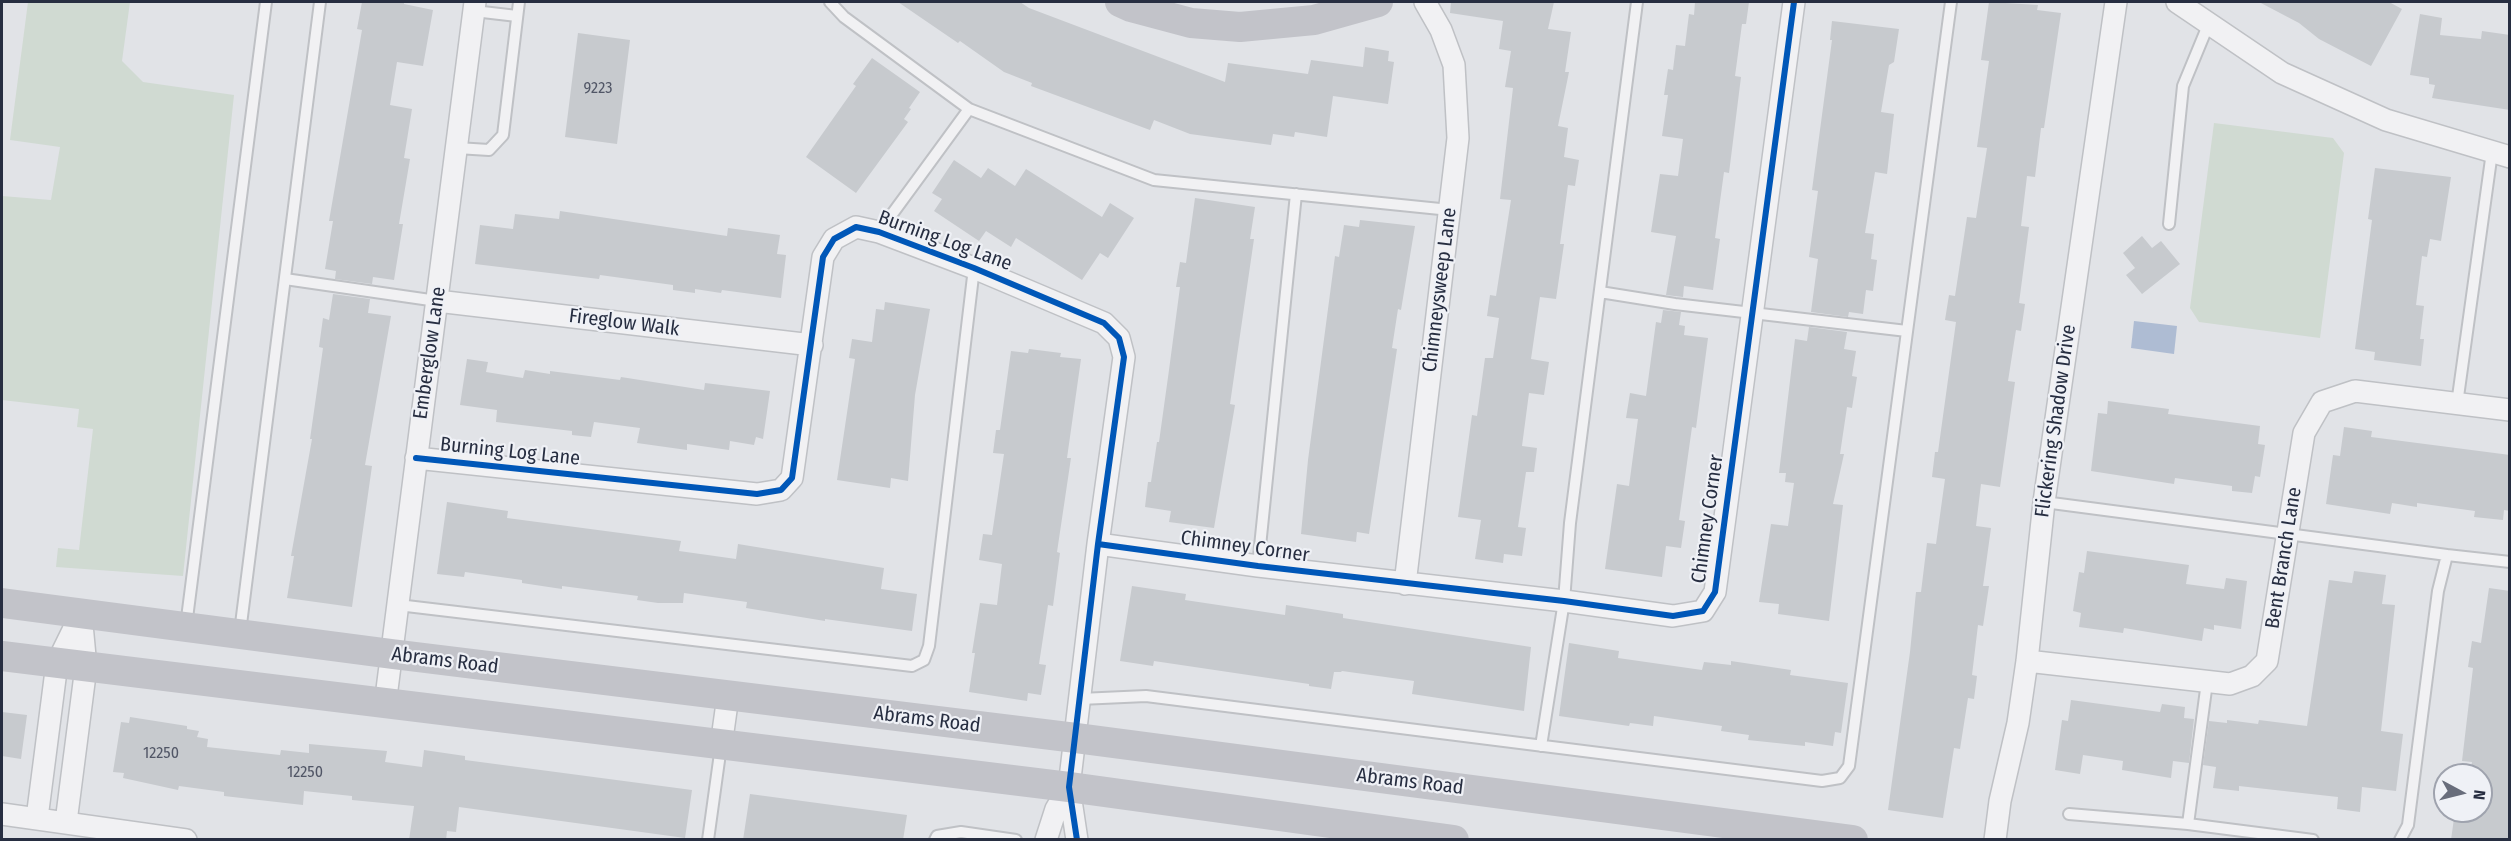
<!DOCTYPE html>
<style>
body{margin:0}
#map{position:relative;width:2511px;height:841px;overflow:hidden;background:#e1e3e7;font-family:"Fira Sans Condensed",sans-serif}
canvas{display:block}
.frame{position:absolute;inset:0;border:3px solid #272e41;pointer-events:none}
.north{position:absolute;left:2433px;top:763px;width:60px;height:60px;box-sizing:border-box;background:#eff1f6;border:2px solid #9fa3ae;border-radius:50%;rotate:97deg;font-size:16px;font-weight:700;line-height:24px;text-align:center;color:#272e41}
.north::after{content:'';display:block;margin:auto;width:21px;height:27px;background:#686d7b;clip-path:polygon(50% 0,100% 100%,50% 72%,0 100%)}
</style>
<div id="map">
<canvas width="2511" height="841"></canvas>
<div class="frame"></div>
<div class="north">N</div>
</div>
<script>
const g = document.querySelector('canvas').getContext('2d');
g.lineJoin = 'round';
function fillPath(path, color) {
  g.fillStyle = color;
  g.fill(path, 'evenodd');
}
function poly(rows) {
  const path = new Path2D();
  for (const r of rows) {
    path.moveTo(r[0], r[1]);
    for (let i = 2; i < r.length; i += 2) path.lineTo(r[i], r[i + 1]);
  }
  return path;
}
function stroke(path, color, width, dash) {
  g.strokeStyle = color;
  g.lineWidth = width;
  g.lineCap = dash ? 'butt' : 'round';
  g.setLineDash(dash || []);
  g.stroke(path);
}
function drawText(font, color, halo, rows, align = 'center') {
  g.font = font + ' "Fira Sans Condensed",sans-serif';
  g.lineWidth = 4.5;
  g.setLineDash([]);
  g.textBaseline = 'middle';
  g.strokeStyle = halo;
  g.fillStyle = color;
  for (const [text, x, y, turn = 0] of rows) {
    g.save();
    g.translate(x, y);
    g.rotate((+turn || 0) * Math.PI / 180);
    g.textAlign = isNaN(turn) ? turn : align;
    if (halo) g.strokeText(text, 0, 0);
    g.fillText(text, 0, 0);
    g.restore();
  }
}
const green = poly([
 [28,2,130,2,122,61,143,82,234,95,183,576,56,567,58,548,79,550,93,429,77,427,79,409,2,400,2,196,51,200,60,147,10,140],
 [2214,123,2333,138,2344,153,2320,338,2199,322,2190,308]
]);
const water = poly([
 [2134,321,2177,326,2174,354,2131,348]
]);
const building = poly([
 [362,2,404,2,404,4,433,10,423,66,397,62,390,105,412,109,404,158,410,159,399,224,403,224,394,280,373,277,372,284,335,279,336,271,325,269,333,221,329,221,362,30,357,29],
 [898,2,1020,2,1029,8,1225,82,1228,63,1308,74,1311,60,1363,67,1365,47,1389,51,1388,61,1394,62,1388,104,1333,96,1327,137,1295,132,1294,137,1273,134,1271,145,1190,134,1154,120,1150,130,1031,86,1032,83,1004,72,960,41,958,43],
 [1451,2,1554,2,1548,29,1571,32,1565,72,1569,72,1558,126,1568,128,1564,157,1579,160,1575,186,1568,185,1560,244,1564,244,1556,299,1540,297,1531,359,1549,362,1544,395,1529,393,1522,446,1537,448,1534,472,1526,472,1518,527,1526,528,1522,556,1504,554,1503,563,1475,559,1481,520,1458,517,1472,415,1477,416,1485,358,1493,358,1499,318,1487,316,1490,295,1496,296,1511,200,1500,199,1513,88,1505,87,1511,51,1499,49,1503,21,1450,13],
 [1695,2,1749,2,1746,24,1742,24,1735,76,1741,77,1729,173,1724,172,1715,238,1720,239,1713,290,1684,286,1683,297,1666,295,1676,236,1651,232,1660,174,1678,176,1683,139,1662,136,1668,95,1664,95,1668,69,1673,70,1676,45,1685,46,1689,14,1694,15],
 [1989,2,2038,5,2037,10,2061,13,2044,128,2041,128,2035,177,2027,176,2021,226,2029,227,2019,303,2025,304,2021,331,2016,330,2008,381,2015,382,2000,487,1981,484,1976,526,1991,528,1983,586,1989,586,1983,626,1978,625,1972,675,1977,676,1974,699,1968,698,1960,749,1954,748,1943,818,1888,810,1910,652,1916,592,1921,592,1927,543,1936,544,1945,479,1932,477,1935,452,1938,452,1956,322,1945,320,1949,295,1955,296,1967,217,1976,218,1987,148,1977,147,1989,61,1981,60],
 [2259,2,2389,2,2402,9,2371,66,2319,39,2299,23],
 [2420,14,2442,18,2440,35,2481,39,2482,31,2510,35,2510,110,2432,98,2435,85,2429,84,2429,78,2410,75],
 [1832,21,1899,29,1894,62,1889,65,1881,112,1894,114,1887,174,1875,172,1865,233,1874,234,1871,259,1877,260,1873,291,1866,290,1863,314,1849,312,1848,317,1811,312,1818,259,1809,257,1818,191,1812,190,1832,40,1830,40],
 [578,33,630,40,617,144,565,137],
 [872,58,920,92,909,108,911,109,904,119,908,122,856,193,806,157,856,86,853,84],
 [954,160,981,178,988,168,1015,186,1026,169,1102,217,1110,203,1134,218,1108,258,1100,253,1082,280,1016,238,1011,247,986,231,979,241,934,211,942,199,932,193],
 [2375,168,2451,177,2441,241,2430,239,2427,257,2422,256,2416,305,2424,306,2420,339,2424,339,2421,366,2374,360,2375,352,2355,349,2372,220,2368,219],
 [1195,198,1255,207,1250,239,1254,239,1230,404,1235,405,1214,528,1169,522,1171,511,1145,507,1148,482,1151,482,1157,442,1159,442,1169,370,1180,287,1176,287,1180,262,1186,263],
 [560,211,727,236,728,228,780,235,777,254,786,255,781,298,722,290,721,293,695,289,695,293,673,290,673,285,600,275,599,279,475,264,480,225,513,229,515,214,559,219],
 [1360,220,1415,226,1401,310,1398,309,1392,348,1397,349,1369,534,1357,532,1356,542,1301,534,1308,460,1335,256,1339,257,1344,225,1359,227],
 [2142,236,2152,248,2161,241,2180,264,2142,294,2126,275,2135,268,2123,253],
 [333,294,370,299,368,313,391,316,365,465,372,466,352,607,287,598,294,556,291,556,312,439,310,439,323,348,319,347,323,318,329,320],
 [885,302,930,309,915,395,908,481,891,478,890,488,837,480,855,359,849,358,852,339,872,342,876,309,884,310],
 [1663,310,1681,312,1679,325,1685,326,1684,335,1708,338,1696,428,1692,427,1679,520,1685,521,1681,548,1666,546,1662,577,1605,569,1617,484,1629,486,1638,419,1626,418,1630,393,1646,396,1656,322,1661,323],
 [1809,327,1847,332,1844,349,1856,351,1852,376,1857,377,1852,408,1847,407,1840,454,1844,454,1833,504,1843,505,1829,621,1778,614,1779,604,1759,602,1771,524,1788,526,1794,483,1785,482,1786,473,1779,473,1795,339,1807,341],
 [1029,349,1061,353,1060,357,1081,359,1067,458,1071,458,1057,552,1060,553,1053,606,1048,605,1039,664,1046,665,1041,695,1028,693,1027,701,969,692,975,653,972,653,980,603,997,605,1002,564,979,560,983,534,992,535,1004,454,993,453,996,430,1000,430,1011,351,1028,353],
 [467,359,488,362,486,372,523,378,525,370,550,374,550,371,620,380,621,377,704,390,705,383,770,391,763,439,756,437,754,445,730,441,729,450,687,444,687,450,637,443,640,428,594,422,591,437,572,435,572,431,496,422,497,410,460,405],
 [2108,401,2169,409,2168,414,2260,426,2258,444,2265,445,2260,477,2255,476,2252,493,2232,491,2232,486,2175,478,2174,484,2091,471,2098,413,2107,414],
 [2344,427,2372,431,2371,437,2510,455,2510,511,2504,510,2503,520,2474,517,2475,511,2417,503,2417,507,2392,503,2390,514,2326,504,2333,455,2340,456],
 [447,502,508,511,507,518,681,541,679,551,736,559,738,544,884,568,881,589,917,594,912,631,825,619,825,621,746,608,747,602,684,593,683,603,658,603,637,600,638,596,562,586,562,589,522,583,522,580,465,572,464,577,437,574],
 [2087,551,2189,565,2186,584,2224,589,2226,578,2247,581,2241,629,2214,625,2214,630,2204,628,2202,641,2124,628,2123,633,2079,627,2081,613,2073,611,2079,572,2084,573],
 [2354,571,2386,575,2382,604,2395,605,2381,731,2403,734,2396,791,2362,787,2360,812,2337,809,2338,797,2239,786,2239,791,2213,788,2216,767,2203,765,2209,721,2227,723,2227,720,2258,724,2259,720,2307,726,2329,580,2352,583],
 [1132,586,1186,594,1185,600,1285,615,1286,605,1343,614,1343,618,1531,647,1524,711,1412,694,1414,681,1342,671,1341,672,1334,672,1331,689,1309,686,1309,684,1154,661,1153,666,1120,661],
 [2489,588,2510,591,2510,840,2451,840,2455,811,2481,811,2481,775,2470,775,2472,762,2462,761,2473,668,2468,667,2472,641,2481,643],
 [1569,643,1619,651,1618,658,1702,670,1704,662,1731,665,1731,661,1791,670,1790,675,1848,683,1841,733,1835,732,1833,746,1805,742,1805,746,1748,740,1749,735,1721,731,1722,726,1654,716,1653,726,1630,723,1629,726,1559,716],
 [2071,700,2160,712,2162,704,2185,707,2184,718,2194,719,2189,763,2173,761,2171,778,2122,770,2123,761,2083,755,2080,774,2055,770,2062,720,2068,721],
 [2,712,27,715,21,759,2,756],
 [130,717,187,726,187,729,199,731,197,737,208,739,207,747,280,755,281,750,309,753,309,744,387,751,385,762,422,767,424,750,465,756,465,760,692,790,685,838,459,807,456,832,447,831,446,840,409,840,414,806,352,800,352,796,304,791,303,805,224,796,224,792,179,786,178,790,123,778,124,773,113,772,121,722,129,723],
 [750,794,907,815,903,840,743,840]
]);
const lane = poly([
 [830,2,844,17,969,109,1154,180,1450,210],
 [474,11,517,16],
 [457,148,489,150,503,135,519,2],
 [2169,224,2183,86,2209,23],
 [879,232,969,109],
 [285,279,437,301],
 [1600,292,1675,304,1907,331],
 [2457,404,2492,152],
 [2044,502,2447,555],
 [1258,566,1296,194],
 [398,605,912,666,924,660,929,646,974,268],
 [186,626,266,2],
 [240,632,320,2],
 [2207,682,2188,824,2313,840],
 [1080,699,1146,696,1822,781,1840,778,1849,766,1951,2],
 [1541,746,1564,601,1570,523,1637,2],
 [2069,814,2188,824],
 [708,840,721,746],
 [935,840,937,836,961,832,1016,840],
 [2400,840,2408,825,2438,591,2447,555,2510,562]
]);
const street = poly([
 [2177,2,2282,73,2386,120,2510,157],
 [437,301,812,345],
 [416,458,757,494,781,490,792,478,823,257,834,239,856,227,879,232,974,268,1104,323,1119,338,1124,357,1098,544,1069,787,1077,840],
 [1098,544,1258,566,1564,601,1673,616,1703,611,1715,592,1794,2],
 [1405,584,1458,138,1454,65,1441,30,1425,2],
 [2027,661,2230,684,2252,676,2267,661,2304,433,2322,402,2355,391,2510,410],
 [385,705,475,2],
 [721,746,728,696],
 [2,814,186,840],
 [37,818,57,663,81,614],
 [66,822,86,667,81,614],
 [1046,840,1056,809,1069,787],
 [1995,840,2000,801,2018,723,2027,661,2044,502,2116,2]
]);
const secondary = poly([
 [1120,2,1131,7,1191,23,1240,27,1314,20,1378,2],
 [2,603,392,654,1076,738,1853,840],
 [2,656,1069,787,1454,840]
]);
const cycleway = poly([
 [416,458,757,494,781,490,792,478,823,257,834,239,856,227,879,232,974,268,1104,323,1119,338,1124,357,1098,544,1069,787,1077,840],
 [1098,544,1258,566,1564,601,1673,616,1703,611,1715,592,1794,2]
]);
const numberNames = [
 ["9223",598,89],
 ["12250",161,754],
 ["12250",305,773]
];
const streetNames = [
 ["Burning Log Lane",945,241,20],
 ["Chimneysweep Lane",1440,290,-83],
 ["Fireglow Walk",624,323,7],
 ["Emberglow Lane",430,353,-82],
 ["Flickering Shadow Drive",2056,421,-82],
 ["Burning Log Lane",510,452,6],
 ["Chimney Corner",1708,519,-82],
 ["Chimney Corner",1245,547,8],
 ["Bent Branch Lane",2284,558,-81],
 ["Abrams Road",445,661,7],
 ["Abrams Road",927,720,7],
 ["Abrams Road",1410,782,7]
];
fillPath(green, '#d0dad2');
fillPath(water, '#aebcd3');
fillPath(building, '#c7cace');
stroke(lane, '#bfc1c5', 14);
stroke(street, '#bfc1c5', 24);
stroke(lane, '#f1f1f3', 10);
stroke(street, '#f1f1f3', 21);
stroke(secondary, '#c2c3c9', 30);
stroke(cycleway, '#0057b8', 6);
drawText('16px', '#515666', null, numberNames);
drawText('20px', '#272e41', '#eff1f6', streetNames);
</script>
